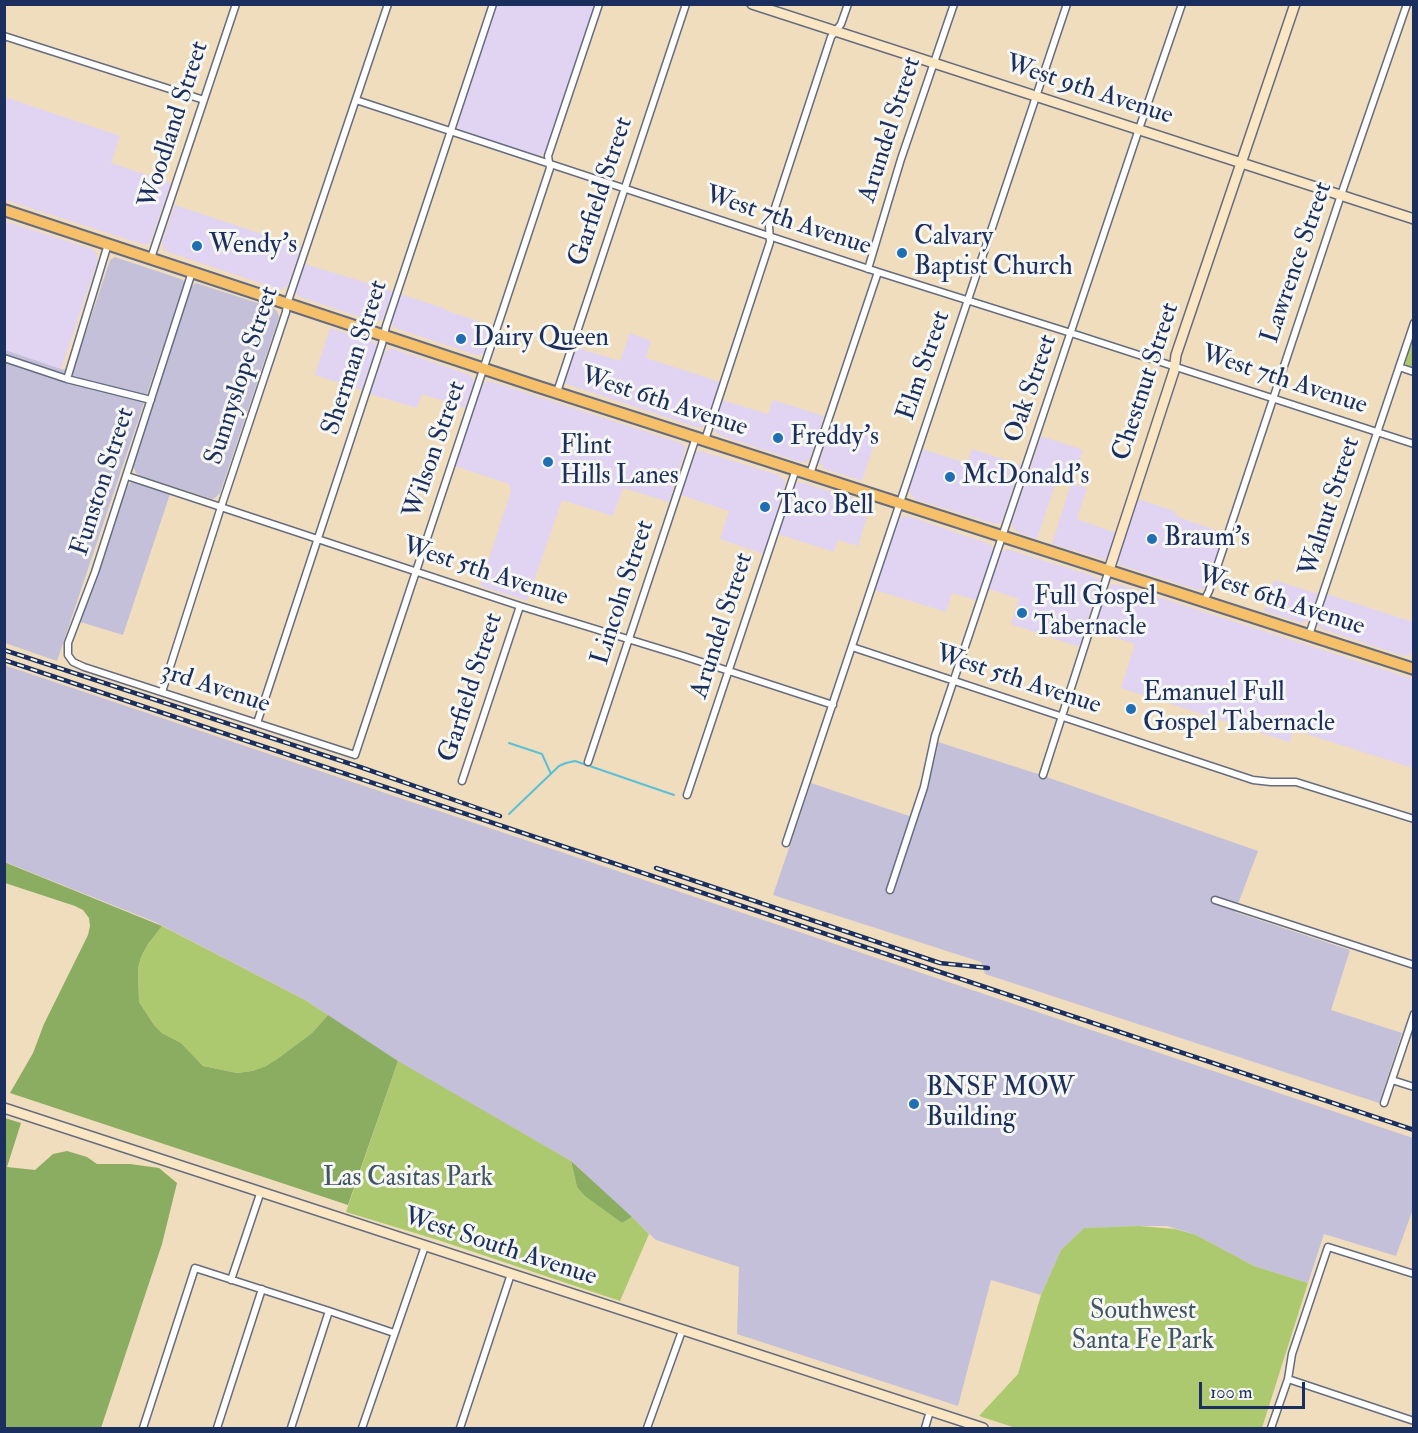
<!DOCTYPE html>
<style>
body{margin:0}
#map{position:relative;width:1418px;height:1433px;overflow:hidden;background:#efddbd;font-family:"IM FELL Double Pica",serif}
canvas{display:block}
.frame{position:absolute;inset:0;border:6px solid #1b2f5e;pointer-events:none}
.scale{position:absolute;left:1199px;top:1382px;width:106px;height:27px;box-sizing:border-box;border:3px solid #1b2f5e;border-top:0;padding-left:8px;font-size:18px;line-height:21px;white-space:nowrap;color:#1b2f5e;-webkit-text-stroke:4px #f6f6f2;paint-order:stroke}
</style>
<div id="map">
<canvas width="1418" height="1433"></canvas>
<div class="frame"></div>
<div class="scale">100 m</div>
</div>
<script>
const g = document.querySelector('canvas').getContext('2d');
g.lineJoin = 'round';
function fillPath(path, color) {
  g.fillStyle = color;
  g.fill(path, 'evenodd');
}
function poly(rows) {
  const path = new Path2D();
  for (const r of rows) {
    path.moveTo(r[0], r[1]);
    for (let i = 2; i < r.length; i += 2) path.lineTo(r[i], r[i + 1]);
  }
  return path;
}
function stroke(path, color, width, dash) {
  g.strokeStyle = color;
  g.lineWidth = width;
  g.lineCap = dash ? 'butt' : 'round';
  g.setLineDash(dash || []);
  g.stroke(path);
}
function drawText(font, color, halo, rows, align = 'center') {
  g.font = font + ' "IM FELL Double Pica",serif';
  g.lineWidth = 6;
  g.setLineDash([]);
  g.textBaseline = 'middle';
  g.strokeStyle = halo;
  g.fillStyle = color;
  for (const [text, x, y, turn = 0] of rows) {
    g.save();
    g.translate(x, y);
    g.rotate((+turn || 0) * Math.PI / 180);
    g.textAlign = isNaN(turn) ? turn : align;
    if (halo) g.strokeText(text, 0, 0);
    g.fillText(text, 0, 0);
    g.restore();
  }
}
const built = poly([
 [497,5,595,5,545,152,542,155,539,156,460,130,457,127],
 [5,97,120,136,111,163,171,183,150,243,145,245,5,200],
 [175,205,301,247,288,285,281,290,165,251,163,249,162,242],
 [5,221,92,249,97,254,97,262,61,369,5,350],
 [305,264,393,291,383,318,379,322,375,322,300,297,297,295,296,291],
 [400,294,443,308,448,311,493,326,484,353,480,355,476,355,395,328,392,324,392,320],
 [330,328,372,341,376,344,376,349,361,390,315,375],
 [630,333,651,341,646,358,720,382,705,425,700,428,695,427,566,384,565,376,575,347,620,361],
 [391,348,471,375,474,381,465,408,422,394,417,408,370,394,385,352,388,349],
 [490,381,678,442,683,444,686,448,669,502,623,488,613,516,562,500,527,601,480,586,511,491,509,484,455,466,482,386,485,382],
 [722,400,768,414,773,400,824,416,810,458,806,462,800,462,719,435,715,431,714,426],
 [833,421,877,436,862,481,825,469,820,464,820,459],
 [1041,436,1083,450,1072,483,1087,488,1077,519,1116,533,1108,557,1106,560,1052,544,1071,483,1057,479,1037,539,1017,532,1013,528,1012,522],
 [922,449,967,463,972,449,1021,465,1002,521,1000,524,994,524,915,499,912,496,909,492,910,487],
 [701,451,779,475,784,479,785,484,784,490,763,554,720,539,729,511,681,495,695,454,696,452],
 [801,482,871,504,858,546,838,540,834,552,778,534,794,487,797,483],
 [1135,498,1174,511,1178,517,1224,533,1205,588,1198,590,1120,565,1117,562,1116,557],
 [903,516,908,516,990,544,993,548,992,554,976,600,952,593,946,612,875,590,898,521],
 [1007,549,1094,576,1100,580,1079,647,1011,624,1019,599,989,589,1001,554,1003,551],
 [1274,580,1318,594,1310,617,1307,621,1302,623,1264,611],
 [1112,584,1121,585,1413,679,1413,768,1294,730,1289,742,1121,688,1135,644,1094,631,1107,591],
 [1327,594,1413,622,1413,646,1410,655,1404,656,1322,629,1318,625,1318,620]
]);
const industrial = poly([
 [115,257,181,279,184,281,184,284,57,661,5,643,5,350,61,369,73,371,110,260],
 [196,283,273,308,277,311,279,317,220,493,215,498,212,499,140,476,136,473,133,466,191,287],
 [131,482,170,494,123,635,77,621,128,485],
 [4,665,1413,1138,1413,1209,1396,1256,1324,1234,1308,1283,1254,1266,1196,1235,1167,1226,1139,1226,1084,1228,1061,1250,1041,1295,991,1280,958,1406,737,1334,739,1267,656,1240,571,1161,413,1071,305,1000,155,922,5,862],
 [938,742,1038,774,1258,851,1235,912,1350,950,1331,1010,1402,1033,1379,1103,985,974,981,962,773,895,811,783,918,819]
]);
const green = poly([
 [1413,335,1414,367,1413,367,1406,365,1405,361],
 [162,926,305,1000,328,1015,312,1033,277,1059,266,1066,252,1071,237,1073,203,1066,181,1043,162,1033,154,1025,139,1002,138,968,141,957,148,944],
 [398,1061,571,1161,577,1187,622,1223,632,1217,649,1234,620,1301,438,1240,346,1212],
 [1139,1226,1175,1229,1196,1235,1254,1266,1308,1283,1262,1428,1016,1428,979,1416,1018,1374,1041,1295,1061,1250,1084,1228]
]);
const forest = poly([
 [4,862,162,926,148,944,141,957,138,968,139,1002,154,1025,162,1033,181,1043,203,1066,237,1073,252,1071,266,1066,277,1059,312,1033,328,1015,398,1061,348,1205,10,1093,33,1053,44,1024,88,935,90,926,89,918,83,910,75,906,5,883],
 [5,1118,21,1123,7,1167,35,1170,53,1154,67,1151,87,1157,97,1164,130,1164,159,1168,177,1183,162,1244,101,1428,5,1428],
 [571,1161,632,1217,622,1223,585,1196,577,1187]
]);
const stream = poly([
 [509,743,542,754,551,774],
 [509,814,559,766,566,763,575,761,674,795]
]);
const street = poly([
 [4,36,204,100],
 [356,100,878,272,1071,333,1414,444],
 [151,258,236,4],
 [868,269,901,159,954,4],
 [192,272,95,572,68,643,68,655,73,662,84,667,355,755,550,168,548,156,599,4],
 [4,358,67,379,151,400],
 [1399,367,1414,372],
 [67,379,108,244],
 [557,392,686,4],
 [705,440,770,242,769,226,831,37,841,24,848,4],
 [810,474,878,272],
 [127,476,520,606,680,655,833,705],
 [1204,601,1209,591,1341,195,1407,4],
 [1309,635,1414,323],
 [852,647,1253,780,1271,782,1296,782,1414,819],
 [162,692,221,507,286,312,287,304,388,4],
 [257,723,382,344,386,326,493,4],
 [588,762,696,437],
 [1043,775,1109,570],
 [462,781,520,606],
 [687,795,796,469],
 [786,843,1067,4],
 [890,890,924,787,935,736,1139,129,1182,4],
 [1215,900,1414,965],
 [1392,1080,1414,1087],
 [1384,1103,1414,1014],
 [231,1280,261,1191],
 [1288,1379,1414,1421],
 [143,1428,195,1268,329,1311,394,1333],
 [217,1428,262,1289],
 [291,1428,329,1311],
 [362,1428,425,1246],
 [460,1428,511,1274],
 [647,1428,682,1331],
 [925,1428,930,1411],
 [1271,1428,1288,1379,1292,1354,1328,1247,1414,1274]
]);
const secondary = poly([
 [752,4,1414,219],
 [1109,570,1174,371,1176,355,1295,4],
 [4,1108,983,1428]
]);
const primary = poly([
 [4,210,536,386,1414,669]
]);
const rail = poly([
 [4,650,363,768,500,816],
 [4,660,1414,1130],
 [656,868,940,963,988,968]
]);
const markers = [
 [197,246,6,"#1f6fb2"],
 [902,253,6,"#1f6fb2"],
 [461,339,6,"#1f6fb2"],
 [778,438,6,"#1f6fb2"],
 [548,462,6,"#1f6fb2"],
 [950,477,6,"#1f6fb2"],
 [765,507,6,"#1f6fb2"],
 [1152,539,6,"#1f6fb2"],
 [1022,613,6,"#1f6fb2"],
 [1131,709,6,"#1f6fb2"],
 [914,1104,6,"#1f6fb2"]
];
const streetNames = [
 ["West 9th Avenue",1089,91,18],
 ["Woodland Street",175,125,-72],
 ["Arundel Street",891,130,-72],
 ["Garfield Street",602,192,-72],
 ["West 7th Avenue",788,222,18],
 ["Lawrence Street",1298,263,-71],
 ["Sherman Street",356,358,-72],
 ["Elm Street",925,366,-71],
 ["Sunnyslope Street",243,376,-72],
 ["West 7th Avenue",1284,381,18],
 ["Chestnut Street",1147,382,-72],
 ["Oak Street",1032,389,-71],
 ["West 6th Avenue",664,403,18],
 ["Wilson Street",436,450,-71],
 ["Funston Street",104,482,-72],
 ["Walnut Street",1331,507,-72],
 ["West 5th Avenue",485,573,18],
 ["Lincoln Street",624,593,-72],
 ["West 6th Avenue",1281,602,18],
 ["Arundel Street",723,626,-72],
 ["West 5th Avenue",1018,681,18],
 ["Garfield Street",472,688,-72],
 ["3rd Avenue",215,689,18],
 ["West South Avenue",500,1248,18]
];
const poiNames = [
 ["Calvary",914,238],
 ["Baptist Church",914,268],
 ["Wendy's",209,246],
 ["Dairy Queen",473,339],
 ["Freddy's",790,438],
 ["Flint",560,447],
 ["Hills Lanes",560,477],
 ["McDonald's",962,477],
 ["Taco Bell",777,507],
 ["Braum's",1164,539],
 ["Full Gospel",1034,598],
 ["Tabernacle",1034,628],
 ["Emanuel Full",1143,694],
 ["Gospel Tabernacle",1143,724],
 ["BNSF MOW",926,1089],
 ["Building",926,1119]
];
const parkNames = [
 ["Las Casitas Park",408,1179],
 ["Southwest",1143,1312],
 ["Santa Fe Park",1143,1342]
];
fillPath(built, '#e1d4f3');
fillPath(industrial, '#c5c0da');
fillPath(green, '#adc96f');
fillPath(forest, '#8aad62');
stroke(stream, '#5ac0d7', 2);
stroke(street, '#656c7f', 9);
stroke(secondary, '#656c7f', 12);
stroke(primary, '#656c7f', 14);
stroke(street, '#fff', 6);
stroke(secondary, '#fbe6c4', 9);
stroke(primary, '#f6c06b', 10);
stroke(rail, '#1b2f5e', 4.5);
stroke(rail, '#f6f6f2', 2, [7]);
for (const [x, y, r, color] of markers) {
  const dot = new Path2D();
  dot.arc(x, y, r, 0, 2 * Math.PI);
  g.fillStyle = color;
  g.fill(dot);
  stroke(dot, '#f6f6f2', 2);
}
drawText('26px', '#1b2f5e', '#f6f6f2', streetNames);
drawText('26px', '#1b2f5e', '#f6f6f2', poiNames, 'left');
drawText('26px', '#405662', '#f6f6f2', parkNames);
</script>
